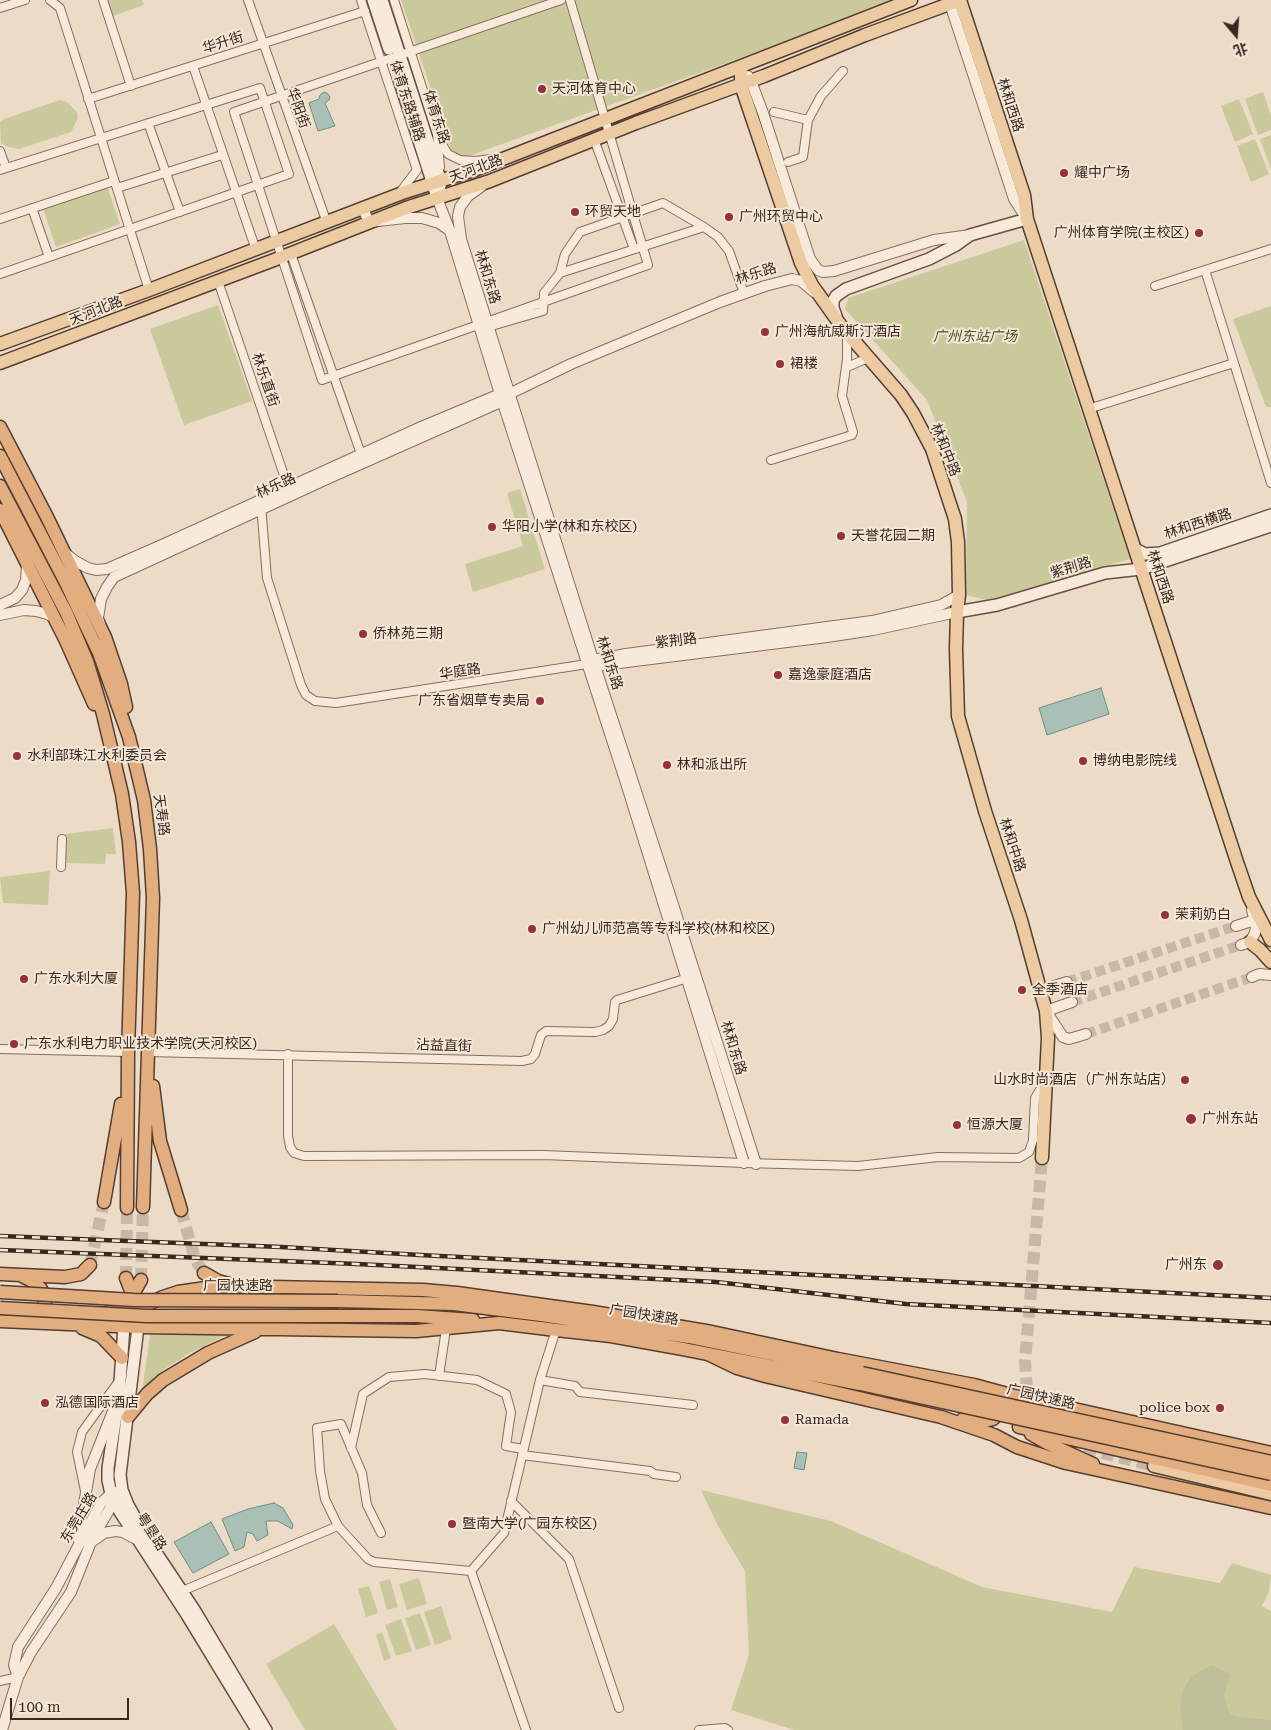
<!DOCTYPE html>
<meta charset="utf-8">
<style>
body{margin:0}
#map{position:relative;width:1271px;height:1730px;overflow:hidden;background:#ecdcc7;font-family:"Roboto Serif","Noto Sans SC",serif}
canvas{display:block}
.north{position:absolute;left:1211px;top:10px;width:50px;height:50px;-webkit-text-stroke:4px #f4e7d6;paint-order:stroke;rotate:162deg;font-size:14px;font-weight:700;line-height:20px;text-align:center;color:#382820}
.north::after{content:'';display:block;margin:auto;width:18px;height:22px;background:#382820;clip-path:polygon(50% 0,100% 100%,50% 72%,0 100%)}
.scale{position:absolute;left:10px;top:1698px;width:119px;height:22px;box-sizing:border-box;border:2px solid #382820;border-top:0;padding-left:6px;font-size:15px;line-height:18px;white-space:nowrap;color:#382820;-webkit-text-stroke:4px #f4e7d6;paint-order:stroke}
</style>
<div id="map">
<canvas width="1271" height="1730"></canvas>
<div class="north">北</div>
<div class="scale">100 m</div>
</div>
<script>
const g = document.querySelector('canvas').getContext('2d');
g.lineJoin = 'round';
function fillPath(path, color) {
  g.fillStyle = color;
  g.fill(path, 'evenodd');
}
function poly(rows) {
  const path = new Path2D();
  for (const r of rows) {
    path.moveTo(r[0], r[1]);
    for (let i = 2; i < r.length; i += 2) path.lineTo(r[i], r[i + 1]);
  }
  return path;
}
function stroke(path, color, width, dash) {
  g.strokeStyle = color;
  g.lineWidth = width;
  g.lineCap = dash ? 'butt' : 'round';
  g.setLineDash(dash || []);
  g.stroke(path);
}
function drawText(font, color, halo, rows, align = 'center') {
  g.font = font + ' "Roboto Serif","Noto Sans SC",serif';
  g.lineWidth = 4;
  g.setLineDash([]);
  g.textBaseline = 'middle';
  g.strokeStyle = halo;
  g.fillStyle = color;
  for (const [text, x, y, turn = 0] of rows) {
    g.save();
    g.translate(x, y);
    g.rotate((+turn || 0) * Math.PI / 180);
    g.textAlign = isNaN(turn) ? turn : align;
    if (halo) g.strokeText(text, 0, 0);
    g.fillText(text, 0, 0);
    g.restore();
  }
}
const green = poly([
 [107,0,142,0,144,5,113,16],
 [401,0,901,0,455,161],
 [1263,92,1271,115,1271,130,1258,135,1245,99],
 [1239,99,1253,134,1235,142,1221,106],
 [60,100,67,102,77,112,78,118,71,132,19,149,8,147,1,143,0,122,4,119],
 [1271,135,1271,169,1260,139],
 [1255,139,1269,174,1251,182,1237,146],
 [106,183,120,224,56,247,42,206],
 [1024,240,1130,559,991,601,966,595,967,502,927,400,845,309,848,298],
 [218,305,252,401,184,425,150,329],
 [1271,306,1271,407,1266,407,1233,319],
 [520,489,545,569,473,592,465,564,523,546,507,493],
 [113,828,116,854,106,854,105,864,65,863,65,834],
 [50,871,48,905,3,903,0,877],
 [150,1335,226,1335,188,1354,163,1370,142,1391],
 [701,1490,831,1521,982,1587,1112,1612,1134,1567,1220,1583,1232,1563,1271,1575,1269,1592,1262,1606,1271,1611,1271,1730,794,1730,731,1710,749,1655,745,1571,718,1526],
 [419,1578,427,1604,407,1610,399,1584],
 [390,1579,398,1607,387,1610,379,1582],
 [369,1586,378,1613,366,1617,358,1589],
 [441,1606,452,1639,435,1645,424,1612],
 [420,1613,431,1645,416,1650,405,1618],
 [401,1619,412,1651,396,1656,385,1625],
 [334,1624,397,1730,305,1730,266,1664],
 [382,1632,391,1658,384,1661,376,1635]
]);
const cemetery = poly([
 [1211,1665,1231,1674,1224,1694,1228,1711,1232,1715,1238,1717,1271,1720,1271,1730,1183,1730,1180,1709,1183,1690,1191,1677]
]);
const water = poly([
 [324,92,328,94,330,97,329,100,325,103,335,126,318,131,309,103,319,99,320,95,324,92],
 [1101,688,1109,714,1047,735,1039,708,1101,688],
 [797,1452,807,1453,804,1470,794,1468,797,1452],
 [274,1503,283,1508,293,1525,292,1529,278,1521,266,1521,268,1535,257,1541,253,1534,247,1532,244,1547,235,1551,222,1519,248,1509,274,1503],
 [211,1522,229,1554,193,1573,174,1542,211,1522]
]);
const tertiaryTunnel = poly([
 [1067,982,1236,926],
 [1072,1002,1241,945],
 [1086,1034,1252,977]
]);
const primaryTunnel = poly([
 [1031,1407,1027,1391,1025,1361,1042,1158],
 [1068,1442,1090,1450,1154,1466]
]);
const trunkTunnel = poly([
 [181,1210,194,1255,198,1264,204,1273],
 [90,1265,104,1202],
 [126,1278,127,1208],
 [141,1280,143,1207]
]);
const minor = poly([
 [50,0,60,8,149,290],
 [103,0,131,86],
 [248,0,327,223],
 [361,0,417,170,401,191],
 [394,0,437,134,440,167],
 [561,0,234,112,322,380,648,265,570,0],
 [0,8,25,0],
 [193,66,256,250],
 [88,99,365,11],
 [774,112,808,120,821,96,843,71],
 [148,123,180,212],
 [594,139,634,249],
 [440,141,448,154,460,160,475,161,491,159],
 [0,151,6,168],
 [788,162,803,157,808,120],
 [0,170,260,88,289,174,0,274],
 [117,188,222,155],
 [32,208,49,257],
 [0,219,114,181],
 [291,254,361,454],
 [560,273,565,254,580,232,663,203,704,227],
 [218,281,288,487],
 [1155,286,1271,249],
 [488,327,543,311,544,293,560,273,704,227,718,237,729,251,744,293],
 [1234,363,1271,483],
 [847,367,868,358],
 [1088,409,1234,363,1205,270],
 [771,460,852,435,853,432,842,396,847,359,847,334],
 [261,505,267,578,301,685,306,695,315,701,336,703,587,664],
 [61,867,62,839],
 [0,1049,128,1052],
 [148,1052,522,1061,531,1059,535,1054,541,1035,546,1031,595,1032,603,1030,609,1026,613,1019,615,1002,617,1000,691,977],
 [288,1054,288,1136,290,1147,294,1153,304,1156,543,1155,744,1163,858,1166,938,1157,1019,1158,1029,1152,1033,1140,1035,1098,1044,1083],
 [439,1376,446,1329],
 [540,1380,575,1386,580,1392,693,1405],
 [351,1448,363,1394,389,1377,425,1374,477,1380,506,1394,511,1412,506,1446,523,1449],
 [522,1455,650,1471,654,1474,676,1477],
 [85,1491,77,1452,82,1432,119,1381],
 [511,1501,569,1559,619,1708],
 [338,1526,325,1499,320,1471,317,1428,341,1424,362,1473,367,1505,381,1533],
 [471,1571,504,1533,540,1380,556,1330],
 [182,1591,338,1526,368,1559,374,1562,471,1571,526,1730],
 [0,1681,18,1677],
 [699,1730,725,1728,728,1730]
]);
const tertiary = poly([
 [950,4,1014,199,1027,219],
 [748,76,751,81,763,113,810,259,818,270,823,272,834,271,934,240,970,235],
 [482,186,468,196,460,207,458,216,461,239,595,666,671,898,756,1164],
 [437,198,450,231,500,394,626,783,744,1163],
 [363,209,369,222,405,218,422,218,439,223,449,230],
 [65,553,75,561,88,568,96,570,107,569,164,544,421,427,500,394,506,394],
 [0,605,15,598,22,590,26,580,27,565],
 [0,615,24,610,36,611,47,614,55,618],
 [100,624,98,618,101,599,107,587,114,577,329,478,503,401,509,394,571,364,720,302,765,286,792,279,801,281,814,292],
 [588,664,594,660,626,654,872,621,941,605,959,595],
 [591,665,595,666,827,637,873,630,957,612],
 [1236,926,1255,920],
 [1241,945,1250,942,1255,933,1256,926,1252,910],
 [1252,977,1259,974,1271,975],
 [1041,990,1067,982],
 [1072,1002,1046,1011,1063,1037,1069,1039,1086,1034],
 [78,1539,90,1469,115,1406],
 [93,1541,104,1533,115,1531,123,1532,138,1540],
 [18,1677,14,1665,18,1647,56,1588,101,1503,111,1494,116,1492],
 [2,1730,18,1677,31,1652,71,1592,93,1537,118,1495]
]);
const secondary = poly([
 [373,0,389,49],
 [382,0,441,182,437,198],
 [400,81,435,191],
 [836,316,833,308,833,301,836,296,846,289,929,259,956,245,970,235,1027,219],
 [1135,549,1145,554,1160,553,1271,515],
 [957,612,997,605,1105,573,1141,569,1271,526],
 [124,1326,119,1396,108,1468,108,1480,111,1494,120,1512,187,1615,257,1730],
 [138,1327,120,1475,122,1490,128,1505,147,1539,195,1611,266,1730]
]);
const primary = poly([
 [960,0,1024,195,1027,219,1237,862,1249,897,1271,940],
 [741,68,741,85,801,263,812,285,842,327,901,395,913,413,932,449,955,519,958,542,959,595,957,612,956,649,958,716,985,811,1021,920,1046,1011,1048,1038,1042,1158],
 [0,344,149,290,405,192,477,169,911,0],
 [0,363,274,260,406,208,490,181,636,123,764,76,865,35,960,0],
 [1250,942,1260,950,1271,962],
 [1154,1466,1271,1494]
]);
const trunk = poly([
 [0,427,47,517,105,637,121,684,126,707],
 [0,456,65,581,99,653,129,737,144,800,150,849,153,898,143,1207],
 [0,486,66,612,87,661,103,714,122,794,129,842,133,893,128,1052,127,1208],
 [0,510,66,641,94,704],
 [153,1086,160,1141,181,1210],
 [104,1202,121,1104],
 [204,1273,218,1281,229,1284],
 [0,1274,65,1277,81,1274,90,1265],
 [22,1276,34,1282,41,1289,44,1298,45,1303,43,1308,35,1317],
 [126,1278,135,1301],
 [338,1301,454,1304,541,1315,689,1337,862,1373],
 [104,1314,118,1309,129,1301,141,1280],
 [338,1316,417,1316,473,1320],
 [0,1321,138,1327,416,1331,499,1323,556,1330],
 [124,1326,133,1313,140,1308,163,1297,178,1292,220,1286,423,1290,457,1293,593,1312,712,1332,838,1359,974,1385,1011,1395,1271,1453],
 [82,1328,101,1336,122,1358],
 [547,1329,611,1336,683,1349,860,1384],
 [708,1354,737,1368,765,1376,941,1417,994,1435,1017,1447,1066,1463,1271,1508],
 [128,1417,147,1394,163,1380,208,1353,255,1332],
 [963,1419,984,1421,993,1419,998,1414,996,1407],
 [1019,1427,1271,1485],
 [1031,1434,1047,1443,1093,1464]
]);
const rail = poly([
 [0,1236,281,1247,420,1255,1271,1298],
 [0,1250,357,1264,716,1282,906,1304,1271,1323]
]);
const trunkBridge = poly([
 [0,1292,134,1300,338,1301],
 [0,1308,147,1316,338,1316],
 [862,1373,1271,1462],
 [860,1384,1271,1474]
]);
const markers = [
 [542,89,5,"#93313f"],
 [1064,173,5,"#93313f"],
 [575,212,5,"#93313f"],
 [729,217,5,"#93313f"],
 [1199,233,5,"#93313f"],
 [765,332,5,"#93313f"],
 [780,364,5,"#93313f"],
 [492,527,5,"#93313f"],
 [841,536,5,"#93313f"],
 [363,634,5,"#93313f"],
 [778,675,5,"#93313f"],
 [540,701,5,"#93313f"],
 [17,756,5,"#93313f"],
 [1083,761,5,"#93313f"],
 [667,765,5,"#93313f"],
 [1165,915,5,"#93313f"],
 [532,929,5,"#93313f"],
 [24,979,5,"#93313f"],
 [1022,990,5,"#93313f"],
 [14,1044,5,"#93313f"],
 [1185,1080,5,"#93313f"],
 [1191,1119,6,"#93313f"],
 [957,1125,5,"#93313f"],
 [1218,1265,6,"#93313f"],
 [45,1403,5,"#93313f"],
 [1220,1408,5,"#93313f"],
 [785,1420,5,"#93313f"],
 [452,1524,5,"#93313f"]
];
const streetNames = [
 ["华升街",223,43,-18],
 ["体育东路辅路",407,101,72],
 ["林和西路",1010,105,72],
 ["华阳街",298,108,71],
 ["体育东路",436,117,72],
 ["天河北路",476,169,-20],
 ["林乐路",756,274,-17],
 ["林和东路",487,277,73],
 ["天河北路",96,311,-21],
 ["林乐直街",265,380,71],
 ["林和中路",945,450,68],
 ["林乐路",276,486,-24],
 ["林和西横路",1198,524,-18],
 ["紫荆路",1071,568,-17],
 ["林和西路",1160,577,72],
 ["紫荆路",676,641,-7],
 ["林和东路",609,663,72],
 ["华庭路",460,672,-9],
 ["天寿路",161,815,82],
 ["林和中路",1012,845,72],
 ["沾益直街",444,1046,2],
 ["林和东路",733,1048,73],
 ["广园快速路",238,1286],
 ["广园快速路",644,1315,9],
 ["广园快速路",1041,1397,13],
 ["东莞庄路",79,1518,-59],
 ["粤垦路",151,1532,57]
];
const poiNames = [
 ["天河体育中心",552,89],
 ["耀中广场",1074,173],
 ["环贸天地",585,212],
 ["广州环贸中心",739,217],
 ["广州体育学院(主校区)",1189,233,"right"],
 ["广州海航威斯汀酒店",775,332],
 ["裙楼",790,364],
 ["华阳小学(林和东校区)",502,527],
 ["天誉花园二期",851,536],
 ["侨林苑三期",373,634],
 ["嘉逸豪庭酒店",788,675],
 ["广东省烟草专卖局",530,701,"right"],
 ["水利部珠江水利委员会",27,756],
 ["博纳电影院线",1093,761],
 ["林和派出所",677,765],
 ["茉莉奶白",1175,915],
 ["广州幼儿师范高等专科学校(林和校区)",542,929],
 ["广东水利大厦",34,979],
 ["全季酒店",1032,990],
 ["广东水利电力职业技术学院(天河校区)",24,1044],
 ["山水时尚酒店（广州东站店）",1175,1080,"right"],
 ["广州东站",1202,1119],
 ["恒源大厦",967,1125],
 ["广州东",1207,1265,"right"],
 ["泓德国际酒店",55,1403],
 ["police box",1210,1408,"right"],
 ["Ramada",795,1420],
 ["暨南大学(广园东校区)",462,1524]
];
const parkNames = [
 ["广州东站广场",975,337]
];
fillPath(green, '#cac99b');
fillPath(cemetery, '#bfbf9a');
fillPath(water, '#a8c0b6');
stroke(water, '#6f8e82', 1);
stroke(tertiaryTunnel, '#c8b8a6', 10, [10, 5]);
stroke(primaryTunnel, '#c8b8a6', 12, [12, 6]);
stroke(trunkTunnel, '#c8b8a6', 12, [12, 6]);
stroke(minor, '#876e5d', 10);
stroke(tertiary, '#876e5d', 12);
stroke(secondary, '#694f40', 14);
stroke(primary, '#553d31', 15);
stroke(trunk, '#553d31', 15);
stroke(minor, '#f7eada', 8);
stroke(tertiary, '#f7eada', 10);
stroke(secondary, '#f7eada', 11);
stroke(primary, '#edcba2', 12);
stroke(trunk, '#e2ae80', 12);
stroke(rail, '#382820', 4.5);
stroke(rail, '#f4e7d6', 2.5, [8]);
stroke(trunkBridge, '#553d31', 15, []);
stroke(trunkBridge, '#e2ae80', 12);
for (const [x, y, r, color] of markers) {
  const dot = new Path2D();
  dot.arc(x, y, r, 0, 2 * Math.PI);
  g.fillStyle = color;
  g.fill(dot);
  stroke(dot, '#f4e7d6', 2);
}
drawText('14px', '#382820', '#f4e7d6', streetNames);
drawText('14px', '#382820', '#f4e7d6', poiNames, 'left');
drawText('italic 14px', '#4e5328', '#f4e7d6', parkNames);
</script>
